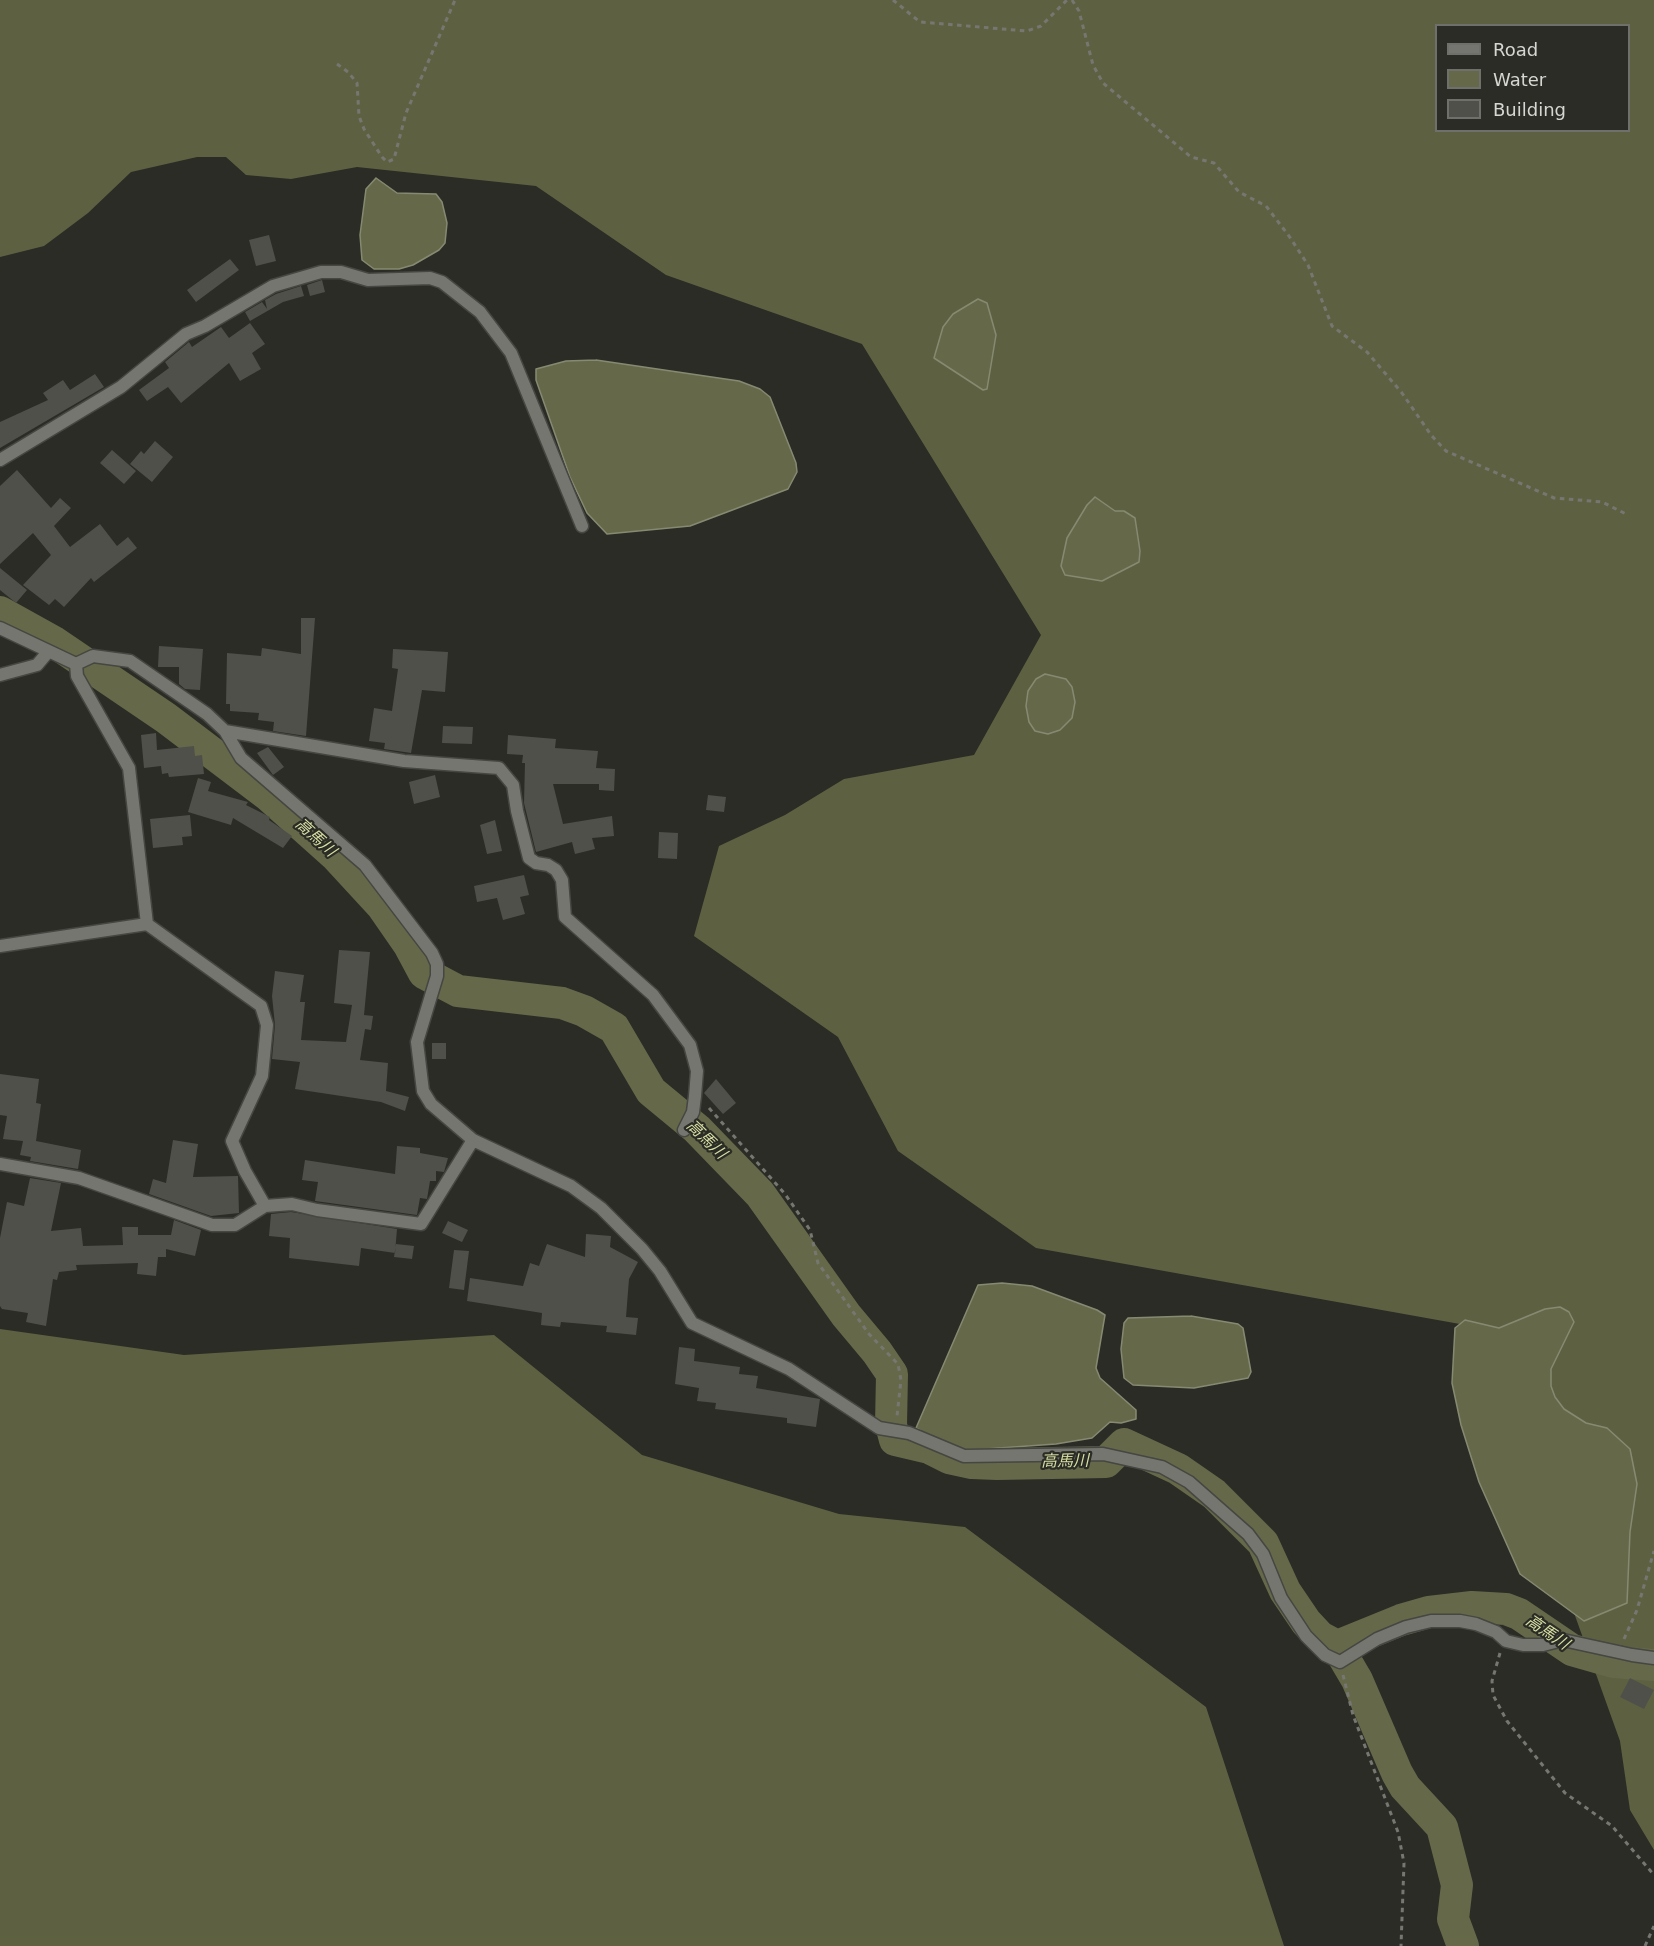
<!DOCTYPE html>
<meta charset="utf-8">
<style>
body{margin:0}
#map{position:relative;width:1654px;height:1946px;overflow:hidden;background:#2b2c26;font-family:"DejaVu Sans",sans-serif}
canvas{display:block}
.legend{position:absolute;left:1435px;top:24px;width:195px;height:108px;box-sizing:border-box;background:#2b2c26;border:2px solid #6f706b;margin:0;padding:8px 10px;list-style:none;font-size:18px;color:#d6d6d2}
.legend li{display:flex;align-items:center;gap:12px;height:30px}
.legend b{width:30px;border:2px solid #6f706b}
</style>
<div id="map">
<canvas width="1654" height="1946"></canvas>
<ul class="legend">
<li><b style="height:8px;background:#75766f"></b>Road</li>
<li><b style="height:16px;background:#656949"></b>Water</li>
<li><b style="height:16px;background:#4f5049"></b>Building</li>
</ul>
</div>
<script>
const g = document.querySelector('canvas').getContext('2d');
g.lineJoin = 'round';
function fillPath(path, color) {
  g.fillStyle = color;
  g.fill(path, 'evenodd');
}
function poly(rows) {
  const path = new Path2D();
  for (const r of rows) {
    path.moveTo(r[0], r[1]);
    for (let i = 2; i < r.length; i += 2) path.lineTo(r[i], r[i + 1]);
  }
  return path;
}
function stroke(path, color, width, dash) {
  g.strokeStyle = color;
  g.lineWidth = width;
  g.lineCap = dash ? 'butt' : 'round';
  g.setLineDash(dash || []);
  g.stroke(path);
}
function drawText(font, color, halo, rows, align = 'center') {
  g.font = font + ' "DejaVu Sans","Noto Sans JP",sans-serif';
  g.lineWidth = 4.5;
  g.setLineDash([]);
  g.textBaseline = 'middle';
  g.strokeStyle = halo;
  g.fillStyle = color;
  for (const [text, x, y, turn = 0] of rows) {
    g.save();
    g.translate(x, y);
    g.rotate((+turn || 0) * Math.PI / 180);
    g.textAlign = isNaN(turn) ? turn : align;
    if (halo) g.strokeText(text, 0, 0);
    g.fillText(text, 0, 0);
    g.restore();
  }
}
const forest = poly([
 [0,0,1654,0,1654,1850,1630,1810,1620,1741,1471,1326,1036,1248,898,1151,838,1037,694,936,719,846,785,815,844,779,974,755,1041,635,862,344,666,275,536,186,357,167,291,179,246,175,226,157,197,157,131,172,88,213,44,246,0,257],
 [1436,26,1628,26,1628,130,1436,130],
 [0,1329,184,1355,494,1335,642,1455,839,1514,965,1527,1206,1707,1284,1946,0,1946]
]);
const water = poly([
 [376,178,397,193,436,194,442,202,447,223,445,243,439,250,413,265,399,269,374,269,362,260,360,235,366,189,376,178],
 [978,299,987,303,996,335,987,389,983,390,934,358,943,327,953,314,978,299],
 [596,360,739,381,760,389,770,397,796,463,797,472,788,489,690,526,607,534,587,513,570,477,536,380,536,369,566,361,596,360],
 [1095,497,1115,511,1124,511,1135,518,1140,551,1139,562,1102,581,1065,575,1061,566,1067,538,1087,505,1095,497],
 [1045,674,1066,679,1072,687,1075,702,1072,718,1060,730,1048,734,1035,731,1029,722,1026,706,1028,691,1036,679,1045,674],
 [1002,1283,1032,1286,1097,1310,1105,1315,1096,1368,1100,1378,1136,1410,1136,1419,1121,1423,1110,1422,1092,1438,1056,1444,971,1450,940,1441,916,1428,978,1285,1002,1283],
 [1560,1307,1569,1312,1574,1322,1551,1369,1551,1386,1555,1397,1564,1409,1586,1423,1607,1428,1630,1449,1637,1484,1630,1532,1627,1603,1584,1621,1520,1574,1479,1482,1461,1425,1452,1383,1455,1328,1465,1320,1499,1328,1545,1309,1560,1307],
 [1191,1316,1238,1324,1243,1328,1251,1372,1248,1378,1194,1388,1133,1385,1124,1378,1121,1349,1124,1323,1128,1318,1191,1316]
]);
const river = poly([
 [0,612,54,642,166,718,269,796,335,855,382,906,409,945,424,973,458,991,562,1003,584,1011,614,1028,651,1091,697,1129,760,1194,846,1315,877,1352,892,1374,891,1425,895,1440,929,1448,949,1458,972,1463,997,1464,1106,1462,1124,1444,1178,1469,1214,1494,1263,1543,1285,1591,1306,1622,1320,1637,1337,1646,1357,1680,1397,1773,1405,1787,1442,1827,1457,1885,1453,1919,1463,1946],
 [1337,1646,1401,1620,1429,1612,1472,1607,1506,1609,1519,1614,1572,1650,1614,1662,1654,1665]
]);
const building = poly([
 [269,235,276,261,256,266,249,240],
 [230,259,239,270,196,302,187,290],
 [322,280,325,292,310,296,307,285],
 [301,286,304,296,283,302,250,321,245,312,262,302,267,309,265,300,276,294],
 [250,323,265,344,252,353,261,369,240,381,229,363,181,403,168,387,147,401,139,390,169,368,165,362,189,342,192,347,221,327,229,338],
 [95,374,104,387,0,448,0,422,48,400,43,393,63,380,70,390],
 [155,441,173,457,152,482,130,464,141,451,144,454],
 [112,450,136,471,124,484,100,463],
 [17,470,51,508,60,498,71,508,54,526,70,547,100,524,117,546,128,537,137,548,94,582,91,578,64,607,55,599,49,605,23,585,51,555,33,533,0,564,0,486],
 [0,568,27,590,16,603,0,590],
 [301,618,315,618,306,736,273,731,274,722,258,720,259,713,230,711,230,704,226,704,227,653,261,656,262,648,301,654],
 [159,646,203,649,200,690,185,689,179,684,179,667,158,667],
 [393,649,448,652,445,692,422,690,411,753,384,749,385,743,369,741,374,708,392,711,398,669,392,668],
 [443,726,473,727,472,744,442,743],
 [156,733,157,750,194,746,195,756,202,755,204,774,169,777,168,773,162,774,161,766,144,768,141,735],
 [508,735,556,739,555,748,598,751,596,768,615,769,614,791,599,790,599,784,553,784,563,824,612,816,614,836,592,838,595,849,575,854,572,842,536,852,524,803,525,763,522,763,523,755,507,754],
 [268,747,284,767,273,775,257,753],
 [435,775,440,797,414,804,409,782],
 [198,778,211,782,208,791,248,802,246,805,270,817,269,820,292,836,283,848,233,818,231,825,188,812],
 [708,795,726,797,724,812,706,810],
 [190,815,192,836,182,837,183,845,153,848,150,819],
 [495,820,502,851,487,854,480,825],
 [659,832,678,833,677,859,658,858],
 [524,875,529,895,520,897,525,914,503,920,497,898,477,902,474,886],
 [339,950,370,952,364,1015,373,1016,371,1030,365,1029,360,1060,388,1063,386,1091,409,1097,405,1111,381,1102,295,1089,300,1062,272,1059,275,1025,272,996,275,971,304,975,300,1002,305,1002,301,1040,346,1042,352,1005,334,1003],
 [432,1043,446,1043,446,1059,432,1059],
 [0,1074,39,1079,36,1103,41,1104,36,1141,81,1150,78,1169,30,1161,31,1157,20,1155,23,1141,3,1139,7,1116,0,1115],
 [716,1079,736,1103,723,1114,704,1093],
 [173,1140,198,1144,193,1177,238,1176,239,1213,211,1216,149,1194,153,1179,166,1183],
 [397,1146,420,1148,420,1153,448,1158,444,1172,436,1171,436,1181,430,1181,427,1199,420,1198,417,1215,315,1201,318,1182,302,1180,305,1160,395,1174],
 [30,1178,61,1183,51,1231,81,1228,83,1246,123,1245,122,1227,138,1227,138,1235,171,1235,174,1220,201,1230,195,1256,166,1249,166,1257,158,1257,156,1276,137,1274,138,1263,76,1265,77,1270,59,1272,57,1280,53,1279,46,1326,26,1322,28,1313,2,1309,0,1306,0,1238,7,1202,24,1206],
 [291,1212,397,1229,395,1253,361,1248,359,1266,289,1258,290,1238,269,1236,271,1214],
 [448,1221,468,1230,462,1242,442,1233],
 [586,1234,611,1236,610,1247,638,1262,629,1279,626,1317,638,1318,636,1335,606,1332,607,1326,561,1322,560,1327,541,1325,542,1313,467,1301,470,1278,523,1286,530,1263,539,1266,547,1244,585,1257],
 [396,1244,414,1246,412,1259,394,1257],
 [454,1250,469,1251,464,1290,449,1288],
 [679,1347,695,1349,694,1361,740,1367,739,1374,758,1376,756,1388,820,1399,816,1427,787,1423,787,1418,715,1409,716,1403,697,1401,699,1388,675,1384],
 [1630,1678,1654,1690,1644,1709,1620,1697]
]);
const path = poly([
 [893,0,920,22,1027,31,1041,26,1067,0],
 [1072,0,1079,11,1093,65,1103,83,1191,157,1214,163,1239,192,1266,206,1289,236,1308,265,1332,326,1367,352,1402,393,1431,435,1446,451,1554,498,1602,502,1628,515],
 [337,64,348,72,357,83,359,116,364,129,382,157,387,162,394,159,406,113,455,0],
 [709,1108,785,1194,810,1230,818,1263,869,1334,898,1364,901,1380,897,1416],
 [1624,1639,1637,1610,1654,1551],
 [1500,1653,1492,1681,1493,1695,1507,1721,1565,1793,1612,1826,1654,1875],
 [1343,1675,1353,1715,1398,1832,1404,1863,1401,1946],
 [1645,1946,1654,1926]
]);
const minor = poly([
 [0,460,121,387,186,334,205,326,273,286,321,272,341,272,368,280,430,278,442,282,480,312,511,353,582,526],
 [0,628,76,664,93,656,130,661,207,714,225,731,241,758,365,865,432,953,437,964,437,976,417,1042,423,1091,431,1104,473,1140,571,1186,601,1208,642,1249,660,1271,692,1323,789,1369,879,1428,909,1433,964,1456,1103,1454,1162,1467,1189,1482,1248,1534,1263,1554,1281,1598,1306,1636,1325,1655,1340,1662,1377,1639,1406,1627,1431,1621,1460,1621,1476,1624,1496,1632,1506,1641,1523,1645,1543,1645,1563,1640,1632,1655,1654,1658],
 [76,664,77,676,129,768,147,924,261,1006,267,1025,262,1076,232,1141,245,1171,265,1206],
 [0,675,37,665,48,652],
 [225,731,404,761,499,768,513,785,517,811,529,858,536,863,548,865,556,870,562,880,565,917,653,995,690,1045,697,1071,695,1096,693,1112,684,1130],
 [0,946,147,924],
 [0,1164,79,1178,212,1225,235,1225,265,1206,292,1204,317,1210,421,1224,473,1140]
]);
const waterNames = [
 ["高馬川",315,838,42],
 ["高馬川",706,1140,44],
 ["高馬川",1065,1462,-1],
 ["高馬川",1547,1633,34]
];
fillPath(forest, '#5e6141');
fillPath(water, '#656949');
stroke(water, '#878a72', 1.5);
stroke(river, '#656949', 32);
fillPath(building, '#4f5049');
stroke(minor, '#464642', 15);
stroke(path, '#777772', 3, [4.5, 4.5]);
stroke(minor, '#75766f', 12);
drawText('italic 16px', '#d8dfa3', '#2b2c26', waterNames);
</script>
